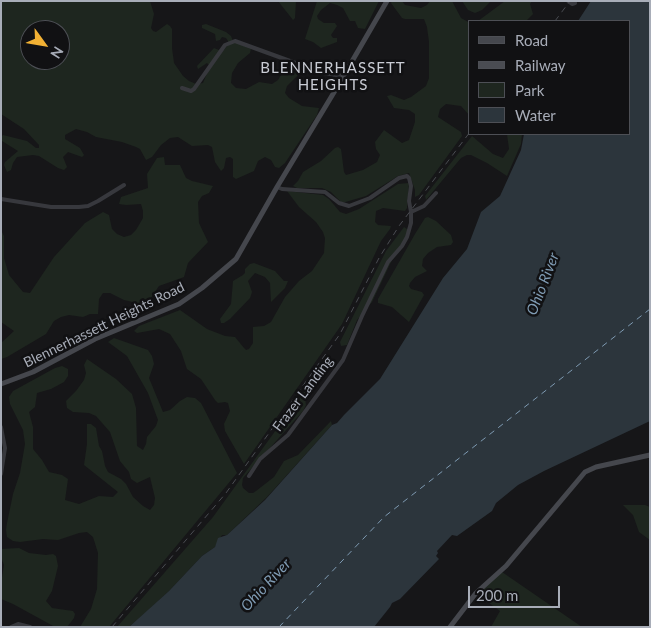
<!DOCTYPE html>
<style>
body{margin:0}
#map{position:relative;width:651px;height:628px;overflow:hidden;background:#161618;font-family:Lato,sans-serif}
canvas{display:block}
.frame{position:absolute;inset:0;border:2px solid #a8adb8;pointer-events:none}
.legend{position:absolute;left:468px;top:20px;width:162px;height:115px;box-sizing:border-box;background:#111113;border:1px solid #4d4f55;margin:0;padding:6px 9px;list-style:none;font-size:15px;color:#a8adb8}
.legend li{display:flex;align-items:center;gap:10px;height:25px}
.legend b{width:25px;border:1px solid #4d4f55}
.north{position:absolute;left:20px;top:20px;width:50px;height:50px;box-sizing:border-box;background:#111113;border:1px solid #4d4f55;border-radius:50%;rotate:122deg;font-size:14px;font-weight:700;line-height:20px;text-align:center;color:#a8adb8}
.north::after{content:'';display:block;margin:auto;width:18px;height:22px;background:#f2b134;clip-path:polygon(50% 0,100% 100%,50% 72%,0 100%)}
.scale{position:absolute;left:468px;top:586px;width:92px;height:22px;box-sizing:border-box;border:2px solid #a8adb8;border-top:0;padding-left:6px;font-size:15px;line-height:18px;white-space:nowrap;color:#a8adb8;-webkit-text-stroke:4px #111113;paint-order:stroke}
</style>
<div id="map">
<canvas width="651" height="628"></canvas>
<div class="frame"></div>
<ul class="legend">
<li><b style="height:6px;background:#45474d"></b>Road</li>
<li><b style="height:6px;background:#4a4c52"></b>Railway</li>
<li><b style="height:14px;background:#1e261f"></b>Park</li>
<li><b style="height:14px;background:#2c353c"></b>Water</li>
</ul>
<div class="north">N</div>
<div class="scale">200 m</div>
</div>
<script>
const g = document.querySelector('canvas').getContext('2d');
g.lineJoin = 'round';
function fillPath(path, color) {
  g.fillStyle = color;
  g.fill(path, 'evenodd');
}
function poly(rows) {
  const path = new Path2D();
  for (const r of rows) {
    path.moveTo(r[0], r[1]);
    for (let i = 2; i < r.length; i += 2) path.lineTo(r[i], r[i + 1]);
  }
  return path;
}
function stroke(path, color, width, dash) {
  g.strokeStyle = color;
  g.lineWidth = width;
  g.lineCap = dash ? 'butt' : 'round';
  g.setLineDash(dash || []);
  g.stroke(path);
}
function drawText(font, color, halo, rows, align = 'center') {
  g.font = font + ' Lato,sans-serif';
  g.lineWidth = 5;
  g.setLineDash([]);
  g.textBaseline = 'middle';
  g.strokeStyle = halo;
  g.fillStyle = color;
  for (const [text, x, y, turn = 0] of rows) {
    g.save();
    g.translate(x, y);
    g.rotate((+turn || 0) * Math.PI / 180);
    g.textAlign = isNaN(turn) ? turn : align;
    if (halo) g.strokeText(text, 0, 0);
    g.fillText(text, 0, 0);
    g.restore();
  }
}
const green = poly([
 [1,1,150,1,154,14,151,28,153,31,156,32,167,24,170,26,172,29,172,48,174,63,183,76,189,81,196,84,203,83,210,66,207,63,198,69,197,66,214,48,221,51,224,50,228,44,228,41,226,38,222,37,220,40,216,41,215,34,202,28,202,25,206,24,226,32,231,36,233,41,251,49,250,53,238,63,232,73,231,83,236,88,246,89,259,82,272,84,278,80,287,65,297,68,299,71,298,75,287,86,285,93,289,98,302,106,319,108,317,115,285,163,279,168,275,167,271,160,265,157,258,161,254,171,236,179,233,177,233,159,230,157,226,158,224,168,221,171,215,162,212,147,208,145,192,146,178,137,170,138,161,145,152,157,146,160,140,149,136,147,122,142,96,137,87,132,76,129,65,135,65,139,80,148,84,155,82,157,68,152,63,157,67,167,64,170,58,168,39,156,33,155,17,157,13,163,11,170,7,172,4,165,5,162,18,151,2,141,1,137,3,135,27,141,36,148,39,148,39,145,24,129,1,114],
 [30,30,60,30,60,60,30,60],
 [278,1,296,1,295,18,293,20],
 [317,1,379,1,365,29,358,28,355,21,350,21,343,8,337,5,330,3,321,10,317,16,318,19,324,23,335,23,337,26,331,35,333,38,337,38,337,42,321,48,313,42,305,39],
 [392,1,402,1,405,5,421,8,427,5,430,1,452,1,461,18,470,23,470,116,461,106,446,104,440,109,438,117,461,132,462,136,419,195,415,197,415,190,409,173,398,176,366,196,342,203,331,192,322,188,297,188,293,186,298,181,303,172,321,161,335,148,338,147,341,149,344,172,346,175,363,170,377,162,380,155,376,149,375,142,384,130,402,143,409,140,415,122,415,114,409,110,394,108,387,96,391,95,404,100,411,97,426,86,429,78,429,42,427,27,424,19,405,19,402,18,391,3],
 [462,1,491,1,482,10,475,13,468,10],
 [505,1,532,1,530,4,533,14,526,21,478,21],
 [507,134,522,134,521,144,507,176,487,163,471,155,467,155,461,158,426,200,425,196,472,136,493,154,503,158,509,149],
 [164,157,165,165,180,165,186,178,192,181,213,186,209,193,202,196,198,202,199,223,208,242,188,263,184,277,159,286,146,305,124,300,110,293,103,293,99,299,98,314,90,314,83,317,69,315,61,317,54,321,46,334,7,357,1,359,1,343,14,331,1,322,1,230,4,236,4,258,9,275,23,292,30,293,54,257,85,223,103,212,109,215,112,229,117,234,124,237,131,235,136,230,143,218,143,211,141,204,126,205,119,204,121,197,148,188,147,174,157,158],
 [409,183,407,208,405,211,383,208,376,211,375,222,378,225,391,226,390,229,381,241,342,324,244,464,225,431,224,424,230,411,228,403,225,402,218,403,215,400,201,379,187,369,181,351,170,334,159,329,137,333,134,331,139,326,180,310,207,329,225,336,235,337,244,348,246,350,249,349,253,343,253,327,264,326,271,322,285,297,299,281,312,271,324,253,325,238,323,232,316,222,299,207,287,191,323,195,329,199,340,212,346,214,359,209,398,184],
 [428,217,436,221,451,235,453,242,451,245,437,247,428,253,423,259,422,266,427,271,415,277,410,283,409,286,411,289,422,292,424,295,409,322,392,307,378,303,378,299,415,234,425,218],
 [404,227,410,231,391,262,372,302,357,320,347,345,341,346,340,342,386,251],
 [254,263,275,271,284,281,288,281,285,288,271,302,270,283,265,277,255,273,248,281,252,292,250,298,230,319,224,323,221,323,220,319,231,304,233,281,243,275,245,273,245,269,250,264],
 [114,338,148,350,152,356,154,364,149,378,163,412,170,410,180,401,187,397,195,398,201,403,237,473,109,627,80,627,91,609,97,589,98,553,93,537,87,532,79,533,58,540,43,539,20,542,13,541,7,537,6,530,7,523,13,494,20,473,25,444,23,430,10,404,9,397,13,391,55,368,62,366,68,369,68,376,64,382,51,389,37,393,35,407,29,412,33,427,33,449,42,460,49,472,62,475,68,479,65,500,79,504,99,496,113,497,118,492,84,465,87,444,87,424,91,424,96,428,99,446,102,451,105,466,108,472,121,479,126,484,133,497,143,506,150,510,154,505,155,498,150,477,137,483,131,479,129,472,120,461,110,432,96,416,89,413,73,412,67,408,66,401,76,391,84,380,86,373,84,365,87,359,116,379,132,394,136,408,137,446,143,450,146,444,147,437,156,426,158,420,148,393,127,356,108,342],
 [315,376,319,377,320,380,314,383,308,392,305,398,306,405,303,411,243,478,242,485,243,488,249,493,253,493,256,491,274,477,284,461,298,455,331,421,332,425,267,497,227,535,222,535,215,547,202,556,169,591,145,613,129,627,117,627,213,517],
 [623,505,645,505,650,507,650,540,639,532,633,515],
 [19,548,29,553,46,555,53,554,56,556,58,566,52,591,46,601,52,608,73,611,75,614,74,618,67,627,55,627,13,604,1,599,1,583,4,565,1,557,1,549],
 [502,572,582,627,491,627,500,611,477,594]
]);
const water = poly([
 [591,1,650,1,650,421,544,471,518,485,496,503,492,511,457,536,452,535,437,551,438,553,436,556,439,559,400,599,392,603,390,607,374,627,129,627,169,591,202,556,215,547,218,538,227,535,265,500,332,425,337,423,344,415,380,379,443,278,467,249,481,212,500,196,521,150,524,134,630,134,630,21,578,21]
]);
const ferry = poly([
 [279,627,384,517,650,309]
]);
const street = poly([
 [568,1,572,4,575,3],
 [182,88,191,91,194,89,225,45,235,41,323,73,343,76],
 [277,187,282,189,325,192,339,203,349,206,370,198,399,178,407,176,409,178,411,186,409,201,411,212],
 [1,199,51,207,79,207,88,206,98,201,124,185],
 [1,427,5,448,1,474],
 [249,476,260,459,288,435,343,360,362,316,388,262,402,246,407,237,411,223,411,212,424,206,436,193],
 [11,627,18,624,30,627]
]);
const secondary = poly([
 [1,384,33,372,95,339,179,304,202,288,236,259,277,187,336,89,387,1],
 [450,627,476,593,506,566,585,472,596,467,650,455]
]);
const rail = poly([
 [555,21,570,1],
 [112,627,226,493,340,334,379,258,399,226,470,132]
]);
const streetNames = [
 ["Blennerhassett Heights Road",104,325,-26],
 ["Frazer Landing",303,394,-53]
];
const neighbourhoodNames = [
 ["BLENNERHASSETT",333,68],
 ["HEIGHTS",333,85]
];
const waterNames = [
 ["Ohio River",543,284,-69],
 ["Ohio River",266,585,-47]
];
fillPath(green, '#1e261f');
fillPath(water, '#2c353c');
stroke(ferry, '#7f9bb3', 1, [6, 5]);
stroke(street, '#37383d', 4);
stroke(secondary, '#45474d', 5);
stroke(rail, '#4a4c52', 1, [6, 5]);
drawText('14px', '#a8adb8', '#111113', streetNames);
g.letterSpacing = '1px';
drawText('15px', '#c9ccd4', '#111113', neighbourhoodNames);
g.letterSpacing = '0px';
drawText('italic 15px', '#7f9bb3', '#111113', waterNames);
</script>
